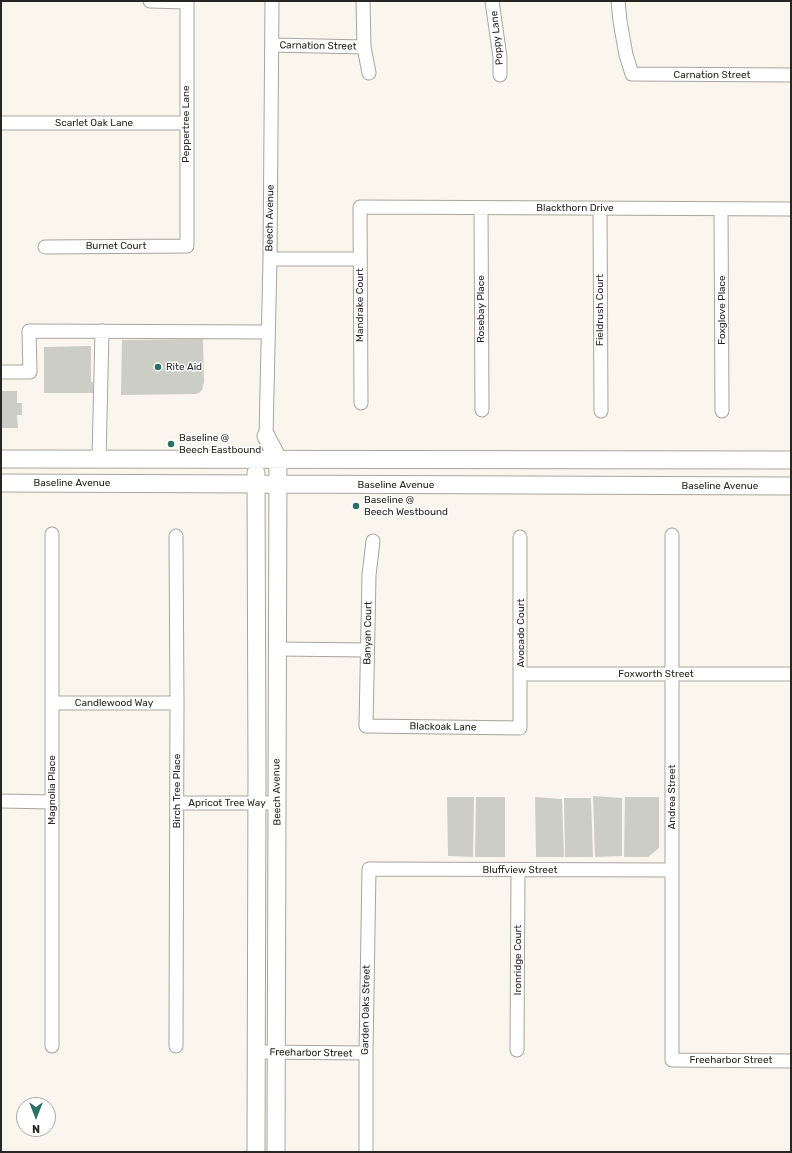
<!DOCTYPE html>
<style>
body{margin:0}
#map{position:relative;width:792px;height:1153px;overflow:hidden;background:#faf6ee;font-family:Rubik,sans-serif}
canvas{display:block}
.frame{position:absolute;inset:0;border:2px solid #272622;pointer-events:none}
.north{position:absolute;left:16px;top:1097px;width:40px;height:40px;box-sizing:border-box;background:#fff;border:1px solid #a9a8a7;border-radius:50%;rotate:180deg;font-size:11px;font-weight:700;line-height:16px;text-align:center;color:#272622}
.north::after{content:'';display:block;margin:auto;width:14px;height:18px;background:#2a7167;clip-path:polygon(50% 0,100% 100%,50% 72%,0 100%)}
</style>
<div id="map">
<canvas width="792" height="1153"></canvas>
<div class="frame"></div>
<div class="north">N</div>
</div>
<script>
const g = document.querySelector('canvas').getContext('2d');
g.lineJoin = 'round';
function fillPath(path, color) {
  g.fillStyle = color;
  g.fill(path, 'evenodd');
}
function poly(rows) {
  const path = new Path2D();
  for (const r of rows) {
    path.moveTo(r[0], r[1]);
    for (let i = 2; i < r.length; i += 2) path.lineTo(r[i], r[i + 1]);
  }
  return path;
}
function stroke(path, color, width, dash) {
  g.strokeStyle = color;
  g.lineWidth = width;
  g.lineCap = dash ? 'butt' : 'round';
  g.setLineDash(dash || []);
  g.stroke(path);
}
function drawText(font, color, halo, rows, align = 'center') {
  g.font = font + ' Rubik,sans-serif';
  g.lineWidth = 3;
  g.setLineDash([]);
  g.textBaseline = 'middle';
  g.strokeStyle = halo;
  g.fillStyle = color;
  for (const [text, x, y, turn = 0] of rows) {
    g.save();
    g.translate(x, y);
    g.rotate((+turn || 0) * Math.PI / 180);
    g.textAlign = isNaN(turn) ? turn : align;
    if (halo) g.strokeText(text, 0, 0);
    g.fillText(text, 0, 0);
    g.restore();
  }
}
const building = poly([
 [203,339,204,382,202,390,199,393,195,394,121,395,122,340],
 [91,346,91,382,93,382,93,393,44,393,44,347],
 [1,391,17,391,17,403,22,403,22,415,17,415,18,428,1,428],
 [593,796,622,798,622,856,595,857],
 [447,797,474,797,473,857,448,856],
 [476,797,505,797,505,857,475,857],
 [535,797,562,799,564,857,536,857],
 [625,797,659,797,659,848,648,857,624,857],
 [564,798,591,798,593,857,565,857]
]);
const minor = poly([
 [150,1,187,2],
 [363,1,364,47,369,73],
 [492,1,500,57,500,75],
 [618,1,620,21,626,55,632,74,791,75],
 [272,45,364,47],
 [1,123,186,123],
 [481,208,482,410],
 [600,208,601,411],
 [721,209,722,411],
 [45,247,187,246,187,1],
 [270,259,360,259],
 [1,372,30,372,29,331,268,332],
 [361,403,360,207,791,209],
 [266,436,270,259,272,1],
 [99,460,102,331],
 [672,535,672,1060,791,1061],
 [176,536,177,703,176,1046],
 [373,541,369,575,366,726,520,728,520,537],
 [277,649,367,650],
 [521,674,791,674],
 [52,703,177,703],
 [1,801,51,802],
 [177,803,277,803],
 [52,1046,52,534],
 [517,1050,518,870],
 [257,1052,366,1053],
 [366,1152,366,1053,369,869,672,870]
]);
const major = poly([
 [266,436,278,459,276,1152],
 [1,459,791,460],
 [256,473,257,777,256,1152],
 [1,483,791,486]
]);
const markers = [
 [158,367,4,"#2a7167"],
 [171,444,4,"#2a7167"],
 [356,506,4,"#2a7167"]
];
const streetNames = [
 ["Poppy Lane",497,38,-96],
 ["Carnation Street",318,46,1],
 ["Carnation Street",712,75],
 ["Scarlet Oak Lane",94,123],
 ["Peppertree Lane",186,124,-90],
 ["Blackthorn Drive",575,208],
 ["Beech Avenue",270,218,-89],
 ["Burnet Court",116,246],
 ["Mandrake Court",360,305,-90],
 ["Rosebay Place",481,309,-90],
 ["Fieldrush Court",600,310,-90],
 ["Foxglove Place",722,310,-90],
 ["Baseline Avenue",72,483],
 ["Baseline Avenue",396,485],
 ["Baseline Avenue",720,486],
 ["Banyan Court",368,633,-89],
 ["Avocado Court",521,633,-90],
 ["Foxworth Street",656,674],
 ["Candlewood Way",114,703],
 ["Blackoak Lane",443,727,1],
 ["Magnolia Place",52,790,-90],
 ["Birch Tree Place",177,791,-90],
 ["Beech Avenue",277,792,-91],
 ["Andrea Street",672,797,-90],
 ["Apricot Tree Way",227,803],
 ["Bluffview Street",520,870],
 ["Ironridge Court",518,960,-90],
 ["Garden Oaks Street",366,1010,-89],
 ["Freeharbor Street",311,1053,1],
 ["Freeharbor Street",731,1060]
];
const poiNames = [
 ["Rite Aid",166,367],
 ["Baseline @",179,438],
 ["Beech Eastbound",179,450],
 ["Baseline @",364,500],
 ["Beech Westbound",364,512]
];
fillPath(building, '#cccdc4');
stroke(minor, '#a8a59d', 15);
stroke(major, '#a8a59d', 19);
stroke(minor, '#fff', 13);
stroke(major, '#fff', 17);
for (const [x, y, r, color] of markers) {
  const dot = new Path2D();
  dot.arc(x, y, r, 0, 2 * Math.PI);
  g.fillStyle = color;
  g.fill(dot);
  stroke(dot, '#fff', 1.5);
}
drawText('10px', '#272622', '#fff', streetNames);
drawText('10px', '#272622', '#fff', poiNames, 'left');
</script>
